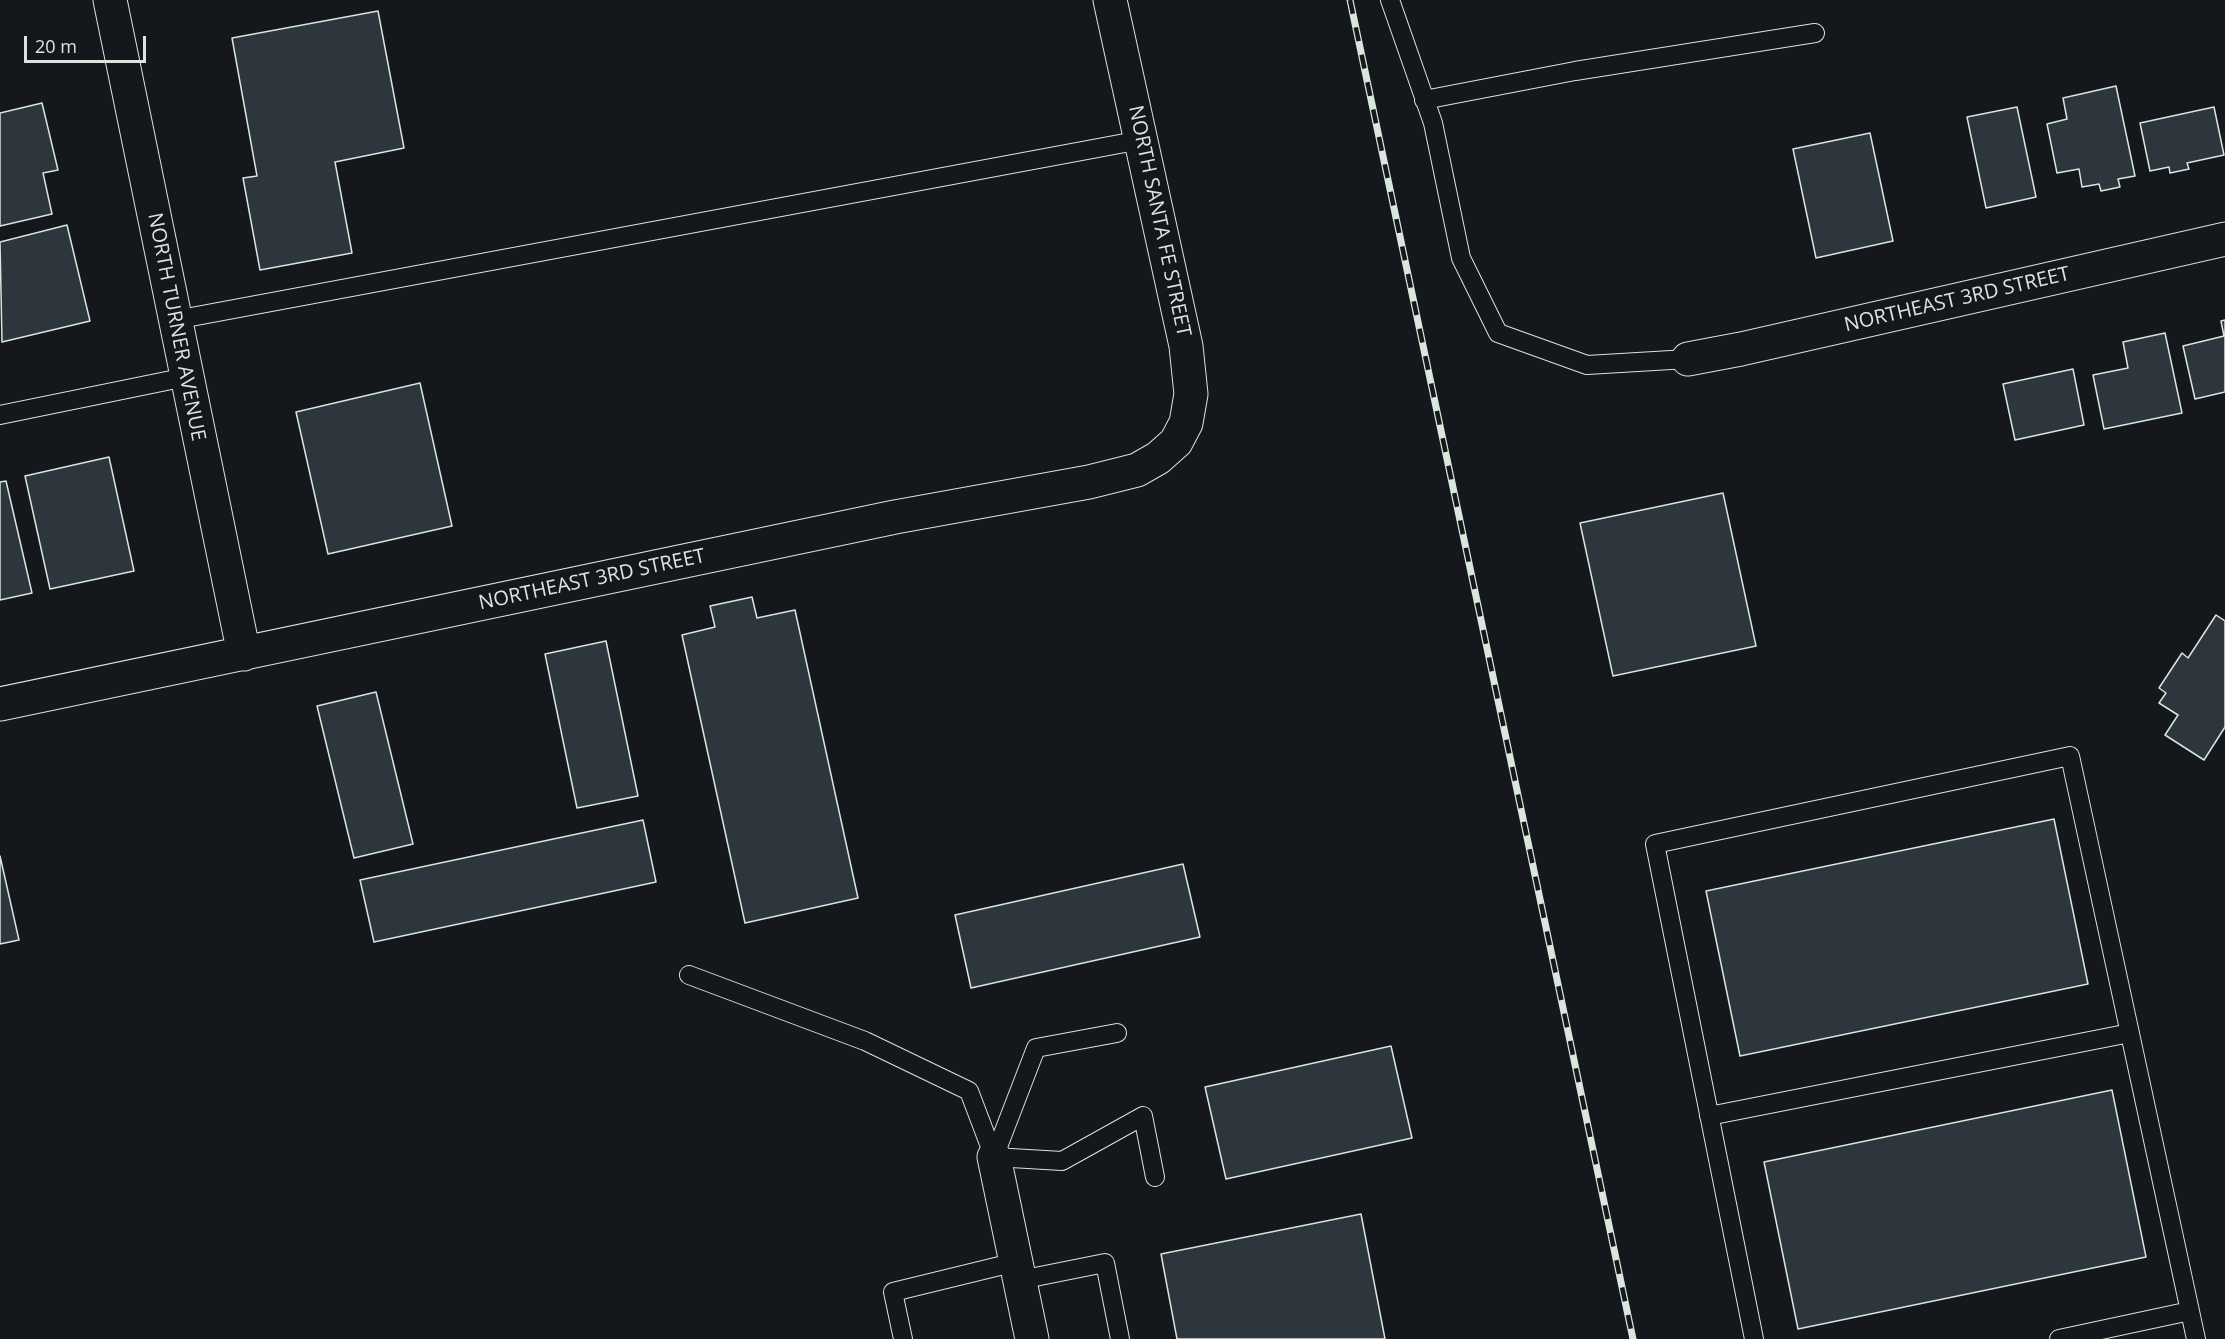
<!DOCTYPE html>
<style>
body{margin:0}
#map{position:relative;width:2225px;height:1339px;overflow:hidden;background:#14181c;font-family:"Open Sans",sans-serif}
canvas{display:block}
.scale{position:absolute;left:24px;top:36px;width:122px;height:27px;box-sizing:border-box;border:3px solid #d8e6dc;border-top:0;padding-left:8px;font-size:18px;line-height:21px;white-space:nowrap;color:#d8e6dc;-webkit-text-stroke:4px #14181c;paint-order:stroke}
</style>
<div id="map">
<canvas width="2225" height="1339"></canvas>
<div class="scale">20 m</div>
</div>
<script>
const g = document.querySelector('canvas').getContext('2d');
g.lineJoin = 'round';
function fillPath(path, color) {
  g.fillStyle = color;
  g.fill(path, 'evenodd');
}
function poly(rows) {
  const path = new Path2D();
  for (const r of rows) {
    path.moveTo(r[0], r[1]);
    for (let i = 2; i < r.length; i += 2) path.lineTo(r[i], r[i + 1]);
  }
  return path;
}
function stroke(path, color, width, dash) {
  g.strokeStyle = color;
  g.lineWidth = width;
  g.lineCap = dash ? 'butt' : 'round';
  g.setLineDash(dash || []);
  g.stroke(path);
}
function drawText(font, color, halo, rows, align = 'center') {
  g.font = font + ' "Open Sans",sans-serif';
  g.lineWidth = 4.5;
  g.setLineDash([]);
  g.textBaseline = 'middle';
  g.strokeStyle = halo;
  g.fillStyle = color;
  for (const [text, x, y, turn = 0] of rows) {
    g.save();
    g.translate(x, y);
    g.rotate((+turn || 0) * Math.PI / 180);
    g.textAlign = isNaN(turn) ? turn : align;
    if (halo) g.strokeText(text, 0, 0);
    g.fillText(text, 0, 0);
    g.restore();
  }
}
const building = poly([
 [378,11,404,148,335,162,352,253,260,270,243,178,257,176,232,38,378,11],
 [2116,86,2135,176,2118,179,2120,187,2101,191,2099,184,2082,187,2079,169,2057,173,2047,124,2067,119,2063,98,2116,86],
 [42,103,58,170,43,173,52,214,0,226,0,113,42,103],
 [2017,107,2036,197,1986,208,1967,117,2017,107],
 [2214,107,2224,155,2187,163,2189,169,2170,173,2169,167,2150,171,2140,123,2214,107],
 [1870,133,1893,241,1816,258,1793,149,1870,133],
 [67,225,90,321,2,342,0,242,67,225],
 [2225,320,2225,392,2195,399,2183,346,2224,336,2221,321,2225,320],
 [2165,333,2182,413,2104,429,2093,375,2128,368,2123,342,2165,333],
 [2073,369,2084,425,2015,440,2003,384,2073,369],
 [420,383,452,526,328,554,296,412,420,383],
 [109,457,134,571,50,589,25,476,109,457],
 [6,481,32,593,0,600,0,482,6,481],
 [1723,493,1756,646,1613,676,1580,523,1723,493],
 [752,597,757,618,795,610,858,898,745,923,682,635,715,627,710,606,752,597],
 [2216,615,2225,621,2225,727,2204,760,2165,735,2178,715,2159,703,2166,693,2159,688,2182,653,2188,658,2216,615],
 [606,641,638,796,577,808,545,654,606,641],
 [376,692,413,844,354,858,317,706,376,692],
 [2054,819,2088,984,1740,1056,1706,891,2054,819],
 [643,820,656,882,374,942,360,880,643,820],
 [0,856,19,940,0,944,0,856],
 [1183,864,1200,937,971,988,955,915,1183,864],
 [1391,1046,1412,1138,1226,1179,1205,1087,1391,1046],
 [2112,1090,2146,1257,1798,1329,1764,1162,2112,1090],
 [1361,1214,1385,1339,1177,1339,1161,1254,1361,1214]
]);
const service = poly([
 [1390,0,1433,123,1461,258,1498,333,1587,365,1688,359],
 [1424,100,1575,71,1815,33],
 [175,320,1141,140],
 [0,415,186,377],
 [689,975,865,1041,969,1091,994,1157],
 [1709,1116,2130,1033],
 [994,1157,1062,1161,1143,1116,1155,1177],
 [994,1157,1036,1048,1117,1033],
 [1020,1280,1105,1263,1120,1339],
 [903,1339,893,1292,1016,1262],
 [1754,1339,1655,844,2070,756,2196,1339],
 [2059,1339,2190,1311]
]);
const minor = poly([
 [110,0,244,654],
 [1688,359,1741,349,2225,239],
 [0,704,895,517,1089,482,1137,470,1158,458,1176,442,1186,423,1191,394,1186,346,1110,0],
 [994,1157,1032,1339]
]);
const rail = poly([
 [1350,0,1633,1339]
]);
const streetNames = [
 ["NORTH SANTA FE STREET",1159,221,78],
 ["NORTHEAST 3RD STREET",1957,300,-13],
 ["NORTH TURNER AVENUE",176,327,79],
 ["NORTHEAST 3RD STREET",592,580,-12]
];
fillPath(building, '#2c363c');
stroke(building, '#d8e6dc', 1.5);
stroke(service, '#d8e6dc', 20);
stroke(minor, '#d8e6dc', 35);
stroke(service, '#14181c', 18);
stroke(minor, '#14181c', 33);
stroke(rail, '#d8e6dc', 7);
stroke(rail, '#14181c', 4.5, [14]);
drawText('20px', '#d8e6dc', '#14181c', streetNames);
</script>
